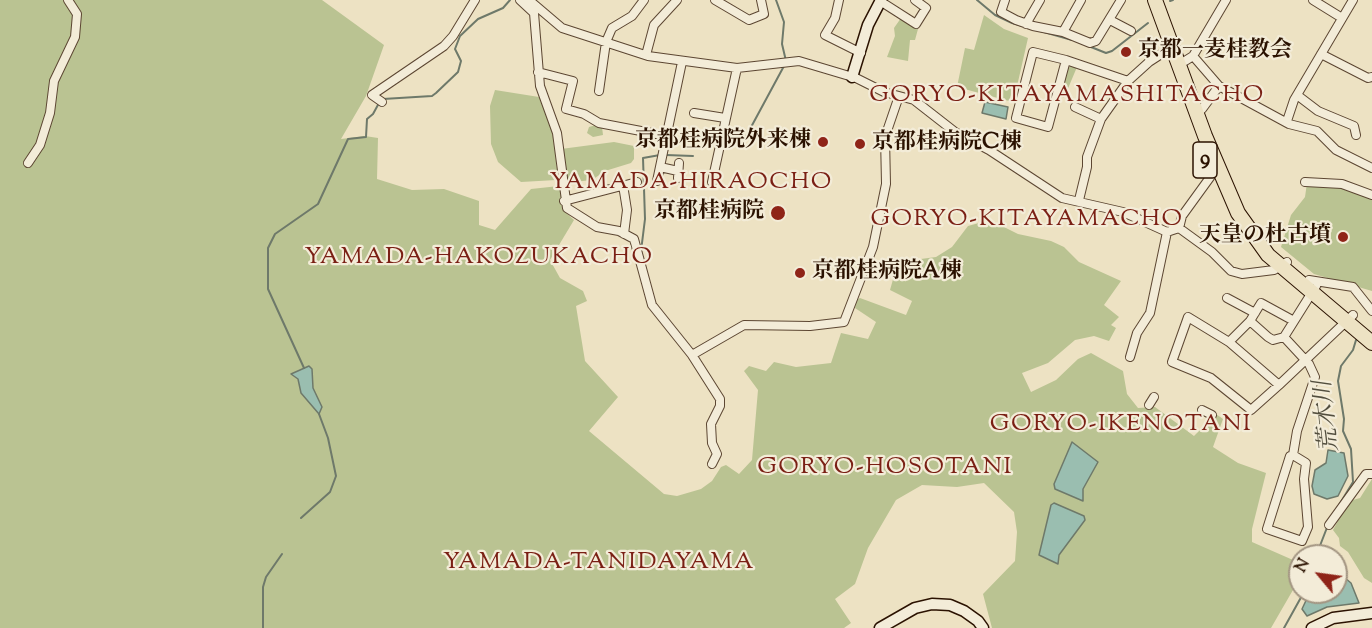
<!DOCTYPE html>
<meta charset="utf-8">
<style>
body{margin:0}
#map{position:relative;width:1372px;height:628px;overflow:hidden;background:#ede2c3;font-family:"Sorts Mill Goudy",serif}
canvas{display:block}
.north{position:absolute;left:1288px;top:544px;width:60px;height:60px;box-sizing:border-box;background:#f3ecd8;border:2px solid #a39582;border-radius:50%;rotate:299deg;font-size:16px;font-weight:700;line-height:24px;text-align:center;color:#2b1201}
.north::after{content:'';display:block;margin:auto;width:21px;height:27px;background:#8f2418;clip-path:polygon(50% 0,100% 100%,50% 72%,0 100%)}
</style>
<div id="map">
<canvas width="1372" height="628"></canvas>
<div class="north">N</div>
</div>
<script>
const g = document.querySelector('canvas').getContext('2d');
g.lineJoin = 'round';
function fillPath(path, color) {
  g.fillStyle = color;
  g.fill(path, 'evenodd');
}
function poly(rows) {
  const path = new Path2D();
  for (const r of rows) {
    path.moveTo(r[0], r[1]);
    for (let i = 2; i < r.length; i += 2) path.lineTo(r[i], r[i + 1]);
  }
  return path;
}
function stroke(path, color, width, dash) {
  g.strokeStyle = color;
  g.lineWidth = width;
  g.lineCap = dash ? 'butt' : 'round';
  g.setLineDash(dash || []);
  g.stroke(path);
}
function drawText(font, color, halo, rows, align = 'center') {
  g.font = font + ' "Sorts Mill Goudy","Noto Serif JP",serif';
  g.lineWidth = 4.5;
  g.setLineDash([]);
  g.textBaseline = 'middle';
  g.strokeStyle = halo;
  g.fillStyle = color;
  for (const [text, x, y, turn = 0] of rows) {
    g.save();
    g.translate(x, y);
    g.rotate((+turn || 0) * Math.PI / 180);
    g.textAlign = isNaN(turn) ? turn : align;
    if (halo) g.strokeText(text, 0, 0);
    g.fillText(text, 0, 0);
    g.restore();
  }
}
const green = poly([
 [0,0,322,0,384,45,366,96,341,139,365,136,378,138,377,179,412,190,444,189,479,201,479,225,495,230,531,189,559,186,564,211,574,220,550,260,560,278,583,291,587,301,576,306,585,361,618,397,589,431,664,494,677,496,701,489,712,481,721,467,726,465,739,474,752,460,758,390,744,371,749,366,766,371,774,362,796,367,831,363,841,333,868,339,876,322,855,308,856,300,860,298,906,315,912,301,890,290,898,262,936,257,952,247,968,226,990,220,1018,234,1051,241,1064,247,1079,262,1121,281,1104,305,1119,317,1111,325,1116,328,1109,341,1094,336,1075,340,1048,363,1022,373,1031,392,1056,380,1078,359,1091,353,1123,371,1127,394,1138,408,1155,407,1194,436,1216,414,1223,419,1213,447,1238,463,1266,473,1252,529,1252,542,1293,560,1297,583,1271,628,992,628,983,594,1015,561,1017,532,1014,512,984,483,957,487,922,485,896,500,868,548,855,584,835,599,851,623,844,628,0,628],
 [984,15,1004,29,1028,38,1015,95,1011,95,1009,101,957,87,965,48,974,50],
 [901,18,918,29,915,40,910,40,908,61,887,57,895,36,894,28],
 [1071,66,1077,67,1064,98,1059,96,1067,69],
 [495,90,539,97,547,110,552,128,558,177,556,180,521,182,498,162,491,144,490,106],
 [596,125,602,127,603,135,593,137,587,133,589,127],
 [614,142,634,146,634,159,631,163,605,171,592,180,564,183,561,149],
 [1307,183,1330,184,1372,197,1372,291,1314,274,1281,247,1291,215,1305,197],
 [1372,479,1372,583,1364,578,1348,552,1340,546,1339,538,1333,530,1349,501,1360,498]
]);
const water = poly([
 [985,102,1008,107,1006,119,982,113,985,102],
 [309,366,312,369,313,388,322,407,319,414,301,393,298,379,291,374,309,366],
 [1072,442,1098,462,1083,489,1083,501,1055,489,1054,484,1072,442],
 [1328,450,1344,453,1348,476,1338,496,1327,499,1314,494,1312,486,1315,470,1326,463,1328,450],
 [1054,503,1084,516,1085,520,1059,555,1058,564,1039,555,1051,505,1054,503],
 [1345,578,1351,583,1359,603,1327,607,1307,616,1302,609,1310,592,1336,592,1336,580,1345,578]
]);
const stream = poly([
 [776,0,784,22,782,44,786,61],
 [977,0,995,15,1012,23,1072,40],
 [1170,1,1173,0],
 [1086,45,1106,53,1112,51,1148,23],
 [383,99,432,96,436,93,458,72,461,61,455,49,460,36,478,19,503,8,510,0],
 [725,138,743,142,784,66],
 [666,155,693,156],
 [641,251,645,219,643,158,660,155],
 [304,368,268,289,268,248,275,234,318,204,348,139,366,137,367,119,373,114,379,103],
 [1336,510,1353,482,1351,449,1343,431,1344,419,1338,381,1341,366,1353,350,1356,340],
 [301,518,330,492,336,476,328,438,319,414],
 [1316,556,1328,525],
 [263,628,263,587,266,577,282,554],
 [1284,628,1304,592]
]);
const street = poly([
 [520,0,534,13,540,86,557,133,567,208,597,227,619,231,634,239,652,305,692,355,720,399,720,406,711,424,712,443,717,454,712,464],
 [529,0,562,28,648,56,737,68,799,61,856,78,884,92,914,100,955,132,989,150,1062,198,1123,212,1167,232,1179,228,1182,216,1211,176],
 [715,0,749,20,764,14,761,0],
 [839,0,835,18,825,35,861,53],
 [1005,0,1001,12,1016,20,1033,26,1063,32,1090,43,1096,41,1121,0],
 [1313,0,1342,18],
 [880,1,916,24,926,8,915,0],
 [1110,20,1131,31],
 [1026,24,1040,0],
 [1063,32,1081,0],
 [1321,54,1368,78,1372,77],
 [646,55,654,25,677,0],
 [1193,56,1219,86,1289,124,1317,131,1336,150,1372,168],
 [1066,60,1048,127,1016,118,1033,52,1066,60,1128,81],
 [1185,61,1193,56,1226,0],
 [538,72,573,81,566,109,584,114,599,123,667,136],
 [599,91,606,42,612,28,632,16,644,0],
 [1297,95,1318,111,1354,126,1356,135],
 [382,102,372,95,444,46,453,36,475,0],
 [1075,107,1101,119],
 [1202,109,1219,86],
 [694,113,725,118],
 [1287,121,1294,100,1353,0],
 [28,163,40,145,50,113,54,81,75,37,77,14,68,0],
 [660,167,678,171],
 [678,178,679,163],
 [657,181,682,62],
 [712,182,737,68],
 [1305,182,1342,184,1372,195],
 [623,185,627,210,624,234],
 [1079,200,1087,167,1087,157,1101,119,1128,81,1149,62,1166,51],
 [564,201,637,182],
 [1179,228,1212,252,1231,271,1242,274,1274,270,1287,262],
 [1309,280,1353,287,1372,311],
 [1227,298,1255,313],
 [1250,321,1261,303,1294,321],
 [1284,337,1309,364,1315,377,1297,431,1293,455,1290,456,1267,529,1302,541,1308,527,1304,479,1306,463,1293,455],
 [1229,342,1250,321,1268,337,1273,340,1284,337,1316,286],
 [692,355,744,325,810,326,844,322,873,247,886,184,885,137,899,96],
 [1130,357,1137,333,1150,313,1167,232],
 [1279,385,1229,342,1188,317,1172,362,1211,378,1251,410,1279,385,1353,315],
 [1149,405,1154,397],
 [1202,410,1212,415],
 [1329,525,1366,474,1372,474]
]);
const secondary = poly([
 [852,77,868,25,881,0],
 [880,628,915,608,932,604,950,605,964,611,978,621,983,628],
 [1312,628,1333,618,1372,613]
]);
const highway = poly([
 [1155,0,1205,136,1238,213,1268,255,1372,343]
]);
const markers = [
 [1126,52,6,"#8f2418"],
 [823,142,6,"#8f2418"],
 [860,144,6,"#8f2418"],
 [778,213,8,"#8f2418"],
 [1343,237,6,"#8f2418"],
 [800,273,6,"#8f2418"]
];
const shields = [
 [1205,160,24]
];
const shieldNames = [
 ["9",1205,160]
];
const poiNames = [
 ["京都一麦桂教会",1138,52],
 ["京都桂病院外来棟",811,142,"right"],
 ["京都桂病院C棟",872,144],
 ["京都桂病院",764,213,"right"],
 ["天皇の杜古墳",1331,237,"right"],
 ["京都桂病院A棟",812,273]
];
const neighbourhoodNames = [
 ["GORYO-KITAYAMASHITACHO",1067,97],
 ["YAMADA-HIRAOCHO",691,184],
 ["GORYO-KITAYAMACHO",1027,221],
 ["YAMADA-HAKOZUKACHO",479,259],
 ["GORYO-IKENOTANI",1121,426],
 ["GORYO-HOSOTANI",885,469],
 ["YAMADA-TANIDAYAMA",599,564]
];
const waterNames = [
 ["荒木川",1329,416,-96]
];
fillPath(green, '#bac392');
fillPath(water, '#9abeb0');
stroke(water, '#6e796a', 1.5);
stroke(stream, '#6e796a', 2);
stroke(street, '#5c4632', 10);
stroke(secondary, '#2b1201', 13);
stroke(highway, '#2b1201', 16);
stroke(street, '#f3ecd8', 8);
stroke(secondary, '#f3ecd8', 10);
stroke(highway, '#ede2c3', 14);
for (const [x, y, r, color] of markers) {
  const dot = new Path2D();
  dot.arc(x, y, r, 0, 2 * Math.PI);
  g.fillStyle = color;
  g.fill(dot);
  stroke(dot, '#f3ecd8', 2);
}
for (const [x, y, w] of shields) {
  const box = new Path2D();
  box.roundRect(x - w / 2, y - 18, w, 36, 4.5);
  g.fillStyle = '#f3ecd8';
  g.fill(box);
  stroke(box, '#2b1201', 1.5);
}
drawText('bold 21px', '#2b1201', null, shieldNames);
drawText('bold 22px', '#2b1201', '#f3ecd8', poiNames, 'left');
g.letterSpacing = '1.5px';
drawText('24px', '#7a1f14', '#f3ecd8', neighbourhoodNames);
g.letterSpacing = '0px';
drawText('italic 24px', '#524e3e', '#f3ecd8', waterNames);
</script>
